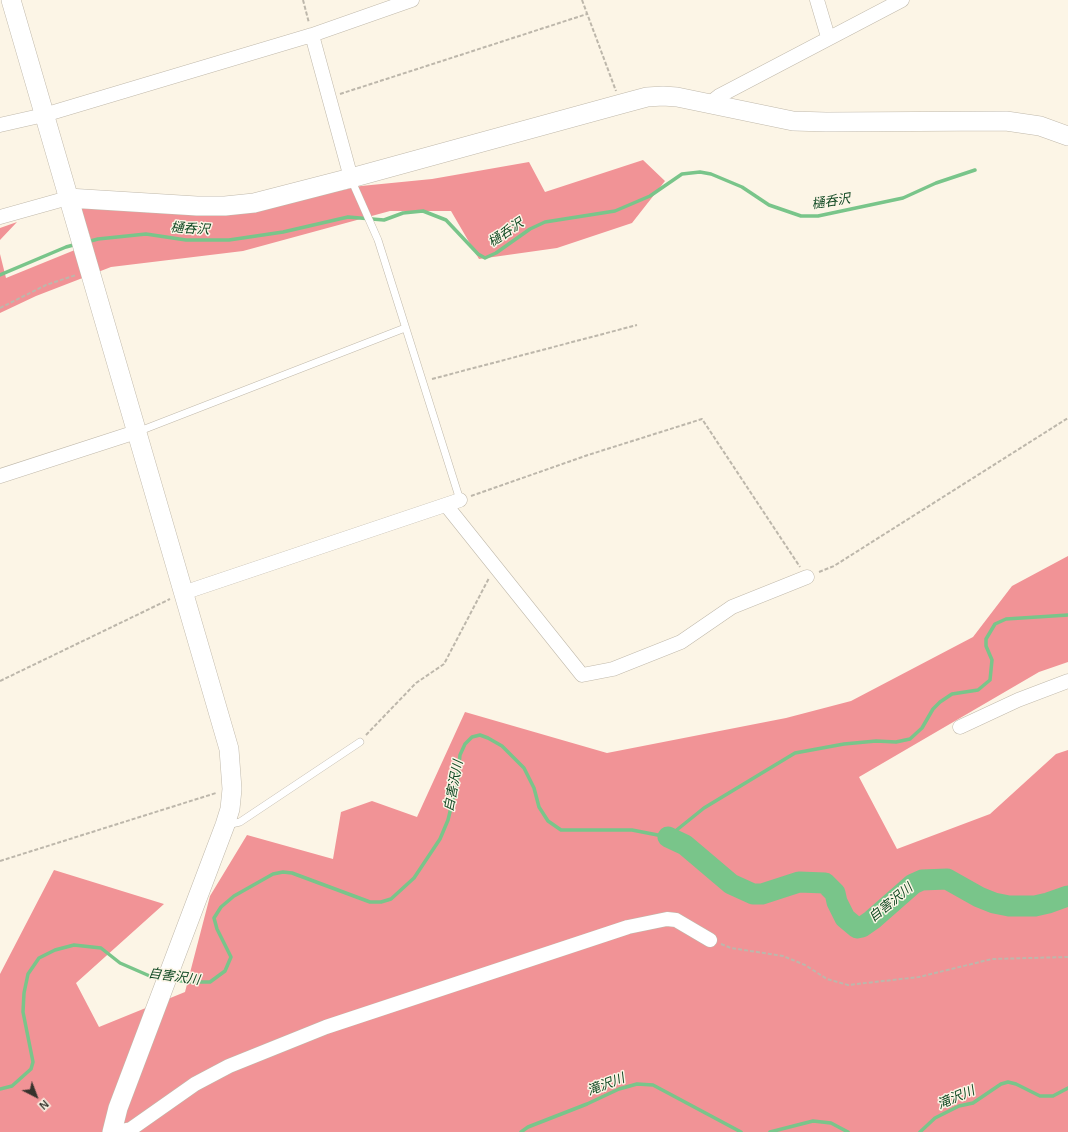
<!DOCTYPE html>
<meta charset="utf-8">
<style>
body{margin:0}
#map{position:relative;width:1068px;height:1132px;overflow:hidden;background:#fcf5e6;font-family:Arial,sans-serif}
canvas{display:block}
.north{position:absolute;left:16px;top:1076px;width:40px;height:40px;-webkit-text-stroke:3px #fcf5e6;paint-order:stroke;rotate:138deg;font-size:11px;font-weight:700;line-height:16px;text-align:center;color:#35322c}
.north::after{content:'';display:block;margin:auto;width:14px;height:18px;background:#35322c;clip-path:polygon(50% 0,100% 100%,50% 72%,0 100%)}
</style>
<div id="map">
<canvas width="1068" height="1132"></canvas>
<div class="north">N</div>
</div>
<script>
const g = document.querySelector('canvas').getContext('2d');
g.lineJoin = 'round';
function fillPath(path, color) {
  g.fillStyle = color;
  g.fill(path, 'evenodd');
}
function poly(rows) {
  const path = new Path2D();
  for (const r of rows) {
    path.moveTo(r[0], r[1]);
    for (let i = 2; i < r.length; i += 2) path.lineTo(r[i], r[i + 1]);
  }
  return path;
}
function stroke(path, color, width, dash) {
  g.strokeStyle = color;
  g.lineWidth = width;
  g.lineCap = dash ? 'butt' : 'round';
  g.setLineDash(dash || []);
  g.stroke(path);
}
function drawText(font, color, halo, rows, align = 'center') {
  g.font = font + ' Arial,"Noto Sans JP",sans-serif';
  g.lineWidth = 3;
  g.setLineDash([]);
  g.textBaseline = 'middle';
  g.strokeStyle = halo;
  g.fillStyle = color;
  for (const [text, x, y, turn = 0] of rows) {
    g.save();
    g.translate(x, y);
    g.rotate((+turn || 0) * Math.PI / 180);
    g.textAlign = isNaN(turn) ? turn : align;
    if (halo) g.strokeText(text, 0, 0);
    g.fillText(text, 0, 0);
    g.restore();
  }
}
const forest = poly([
 [643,160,665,181,632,223,557,248,479,259,451,211,390,211,243,251,111,267,36,296,0,313,0,254,6,278,92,243,80,206,239,213,361,186,432,179,529,162,545,192],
 [17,222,0,240,0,228],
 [1068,556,1068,662,1039,672,859,777,897,849,990,814,1056,754,1068,750,1068,1132,0,1132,0,974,54,870,164,904,76,983,99,1027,185,992,210,896,247,835,333,859,341,812,372,801,417,817,465,712,607,753,786,718,851,701,973,637,1012,586]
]);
const stream = poly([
 [87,242,98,239,146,234,186,240,229,240,283,232,348,217,384,220,403,213,423,211,446,220,478,254,485,258,496,253,530,229,545,222,615,211,650,196,682,174,700,172,711,174,742,187,769,205,801,216,818,216,903,198,936,183,975,170],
 [0,275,66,247,77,244],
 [173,980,190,982,210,982,225,971,231,957,217,929,214,918,221,907,234,896,273,874,283,872,292,873,370,902,381,902,391,899,414,878,440,839,448,820,457,783,460,755,465,744,472,737,480,735,488,738,502,746,524,768,534,788,539,807,548,821,561,830,632,830,668,837,704,808,795,753,844,744,876,741,896,742,910,739,922,728,933,709,940,702,952,694,978,690,990,680,992,660,986,646,986,639,995,624,1006,619,1068,615],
 [0,1089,12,1086,31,1069,33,1062,23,1012,24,993,28,974,39,958,55,950,74,945,101,948,120,963,152,977,161,978],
 [521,1132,528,1127,587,1104,619,1089,637,1084,653,1085,741,1132],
 [770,1132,813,1121,831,1123,848,1132],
 [920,1132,935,1118,959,1106,973,1103,1001,1084,1008,1082,1016,1084,1040,1096,1053,1096,1068,1088]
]);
const river = poly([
 [668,837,685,845,731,884,753,894,762,894,799,882,825,883,835,893,837,902,845,918,857,928,862,927,872,920,913,884,922,880,947,879,979,897,994,903,1009,906,1035,906,1048,903,1068,896]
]);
const path = poly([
 [303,0,309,23],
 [582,0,616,91],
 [340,94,587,14],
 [0,308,46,285,76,275],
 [432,379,637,325],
 [471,496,588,455,702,419,800,567],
 [819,572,834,566,1068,418],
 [0,681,170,599],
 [366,735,416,683,444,664,489,578],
 [0,861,216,793],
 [721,944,731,948,783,956,805,965,827,979,848,985,919,977,992,959,1068,957]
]);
const lane = poly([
 [351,179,378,240,460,500],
 [137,432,405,328],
 [227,825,240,822,360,742]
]);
const street = poly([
 [817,0,828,37],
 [312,35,351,178],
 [710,103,719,96,902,0],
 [0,125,44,115,312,35,412,0],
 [0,217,68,198],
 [0,476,136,432],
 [446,505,582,675,613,669,681,642,732,607,807,577],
 [183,593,460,500],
 [960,727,1018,700,1068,681],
 [116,1132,131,1129,195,1084,229,1066,326,1027,628,927,667,919,676,920,710,940]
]);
const secondary = poly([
 [11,0,229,749,232,789,230,809,225,825,118,1108,112,1132],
 [68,198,197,206,225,206,254,203,351,178,621,104,647,97,663,96,677,97,793,121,826,122,1006,121,1040,126,1068,136]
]);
const waterNames = [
 ["樋呑沢",831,202,-9],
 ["樋呑沢",190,229,4],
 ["樋呑沢",506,233,-34],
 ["自害沢川",454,786,-79],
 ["自害沢川",891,903,-39],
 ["自害沢川",174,977,8],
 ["滝沢川",606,1085,-21],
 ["滝沢川",956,1098,-23]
];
fillPath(forest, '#f19396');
stroke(stream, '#79c58a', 3.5);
stroke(river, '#79c58a', 21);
stroke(lane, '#c0b9ab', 8);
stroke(street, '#c0b9ab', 15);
stroke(secondary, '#c0b9ab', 20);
stroke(path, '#bdb7ab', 2, [4, 2]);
stroke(lane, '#fff', 7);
stroke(street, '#fff', 14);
stroke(secondary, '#fff', 19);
drawText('italic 13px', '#114923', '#fcf5e6', waterNames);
</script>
